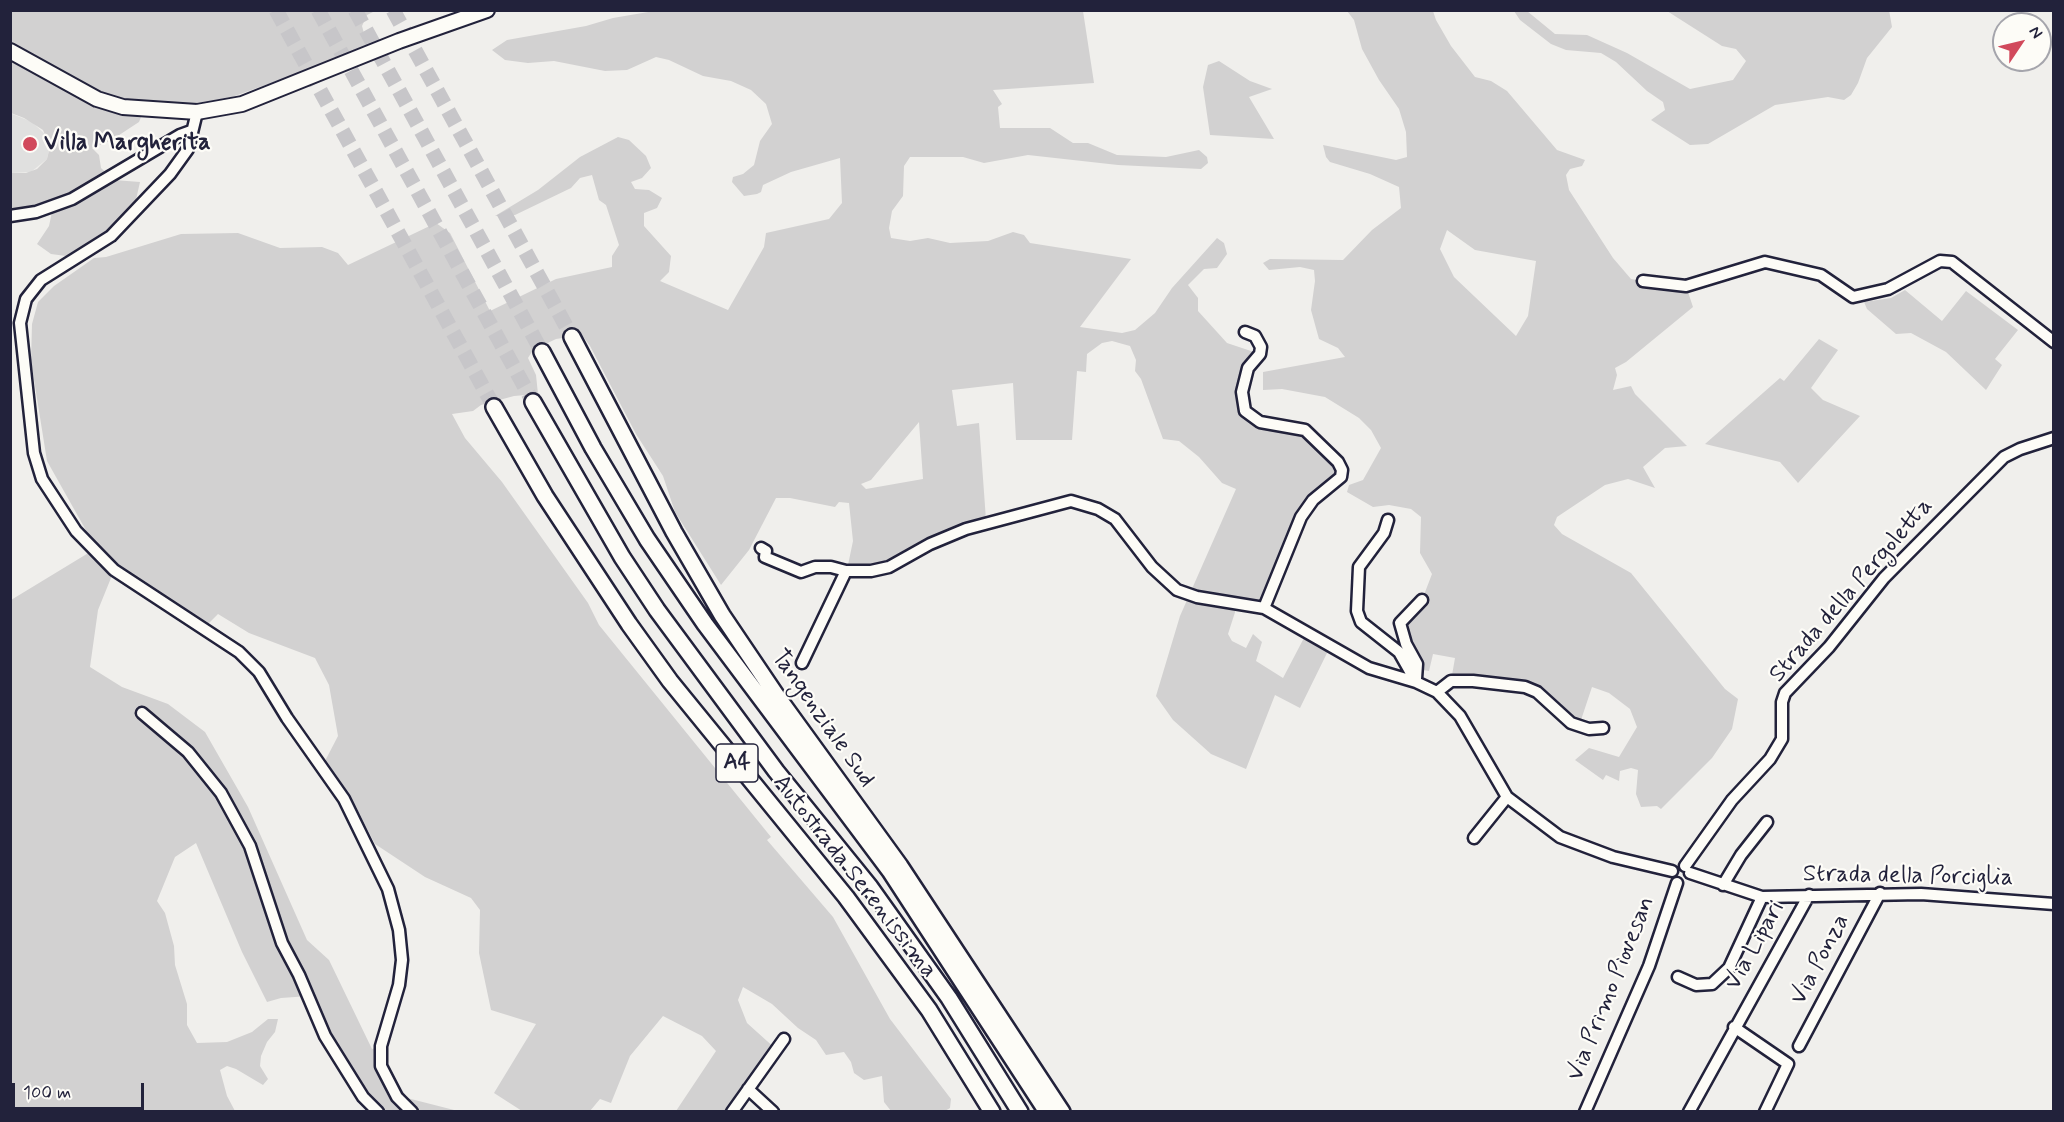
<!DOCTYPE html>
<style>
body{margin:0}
#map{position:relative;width:2064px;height:1122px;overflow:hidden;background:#f0efec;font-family:Mynerve,sans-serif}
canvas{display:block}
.frame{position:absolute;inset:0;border:12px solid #22223b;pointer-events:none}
.north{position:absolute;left:1992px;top:12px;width:60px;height:60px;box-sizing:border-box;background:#fdfcf7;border:2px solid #a5a5ac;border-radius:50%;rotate:55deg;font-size:16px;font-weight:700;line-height:24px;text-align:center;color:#22223b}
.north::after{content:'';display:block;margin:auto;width:21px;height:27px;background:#d1495b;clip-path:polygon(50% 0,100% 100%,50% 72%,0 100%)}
.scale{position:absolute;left:12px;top:1083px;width:132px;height:27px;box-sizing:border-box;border:3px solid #22223b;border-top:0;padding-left:8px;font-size:18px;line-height:21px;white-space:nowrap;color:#22223b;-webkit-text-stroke:4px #fdfcf7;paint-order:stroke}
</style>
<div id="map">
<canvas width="2064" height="1122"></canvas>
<div class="frame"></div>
<div class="north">N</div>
<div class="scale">100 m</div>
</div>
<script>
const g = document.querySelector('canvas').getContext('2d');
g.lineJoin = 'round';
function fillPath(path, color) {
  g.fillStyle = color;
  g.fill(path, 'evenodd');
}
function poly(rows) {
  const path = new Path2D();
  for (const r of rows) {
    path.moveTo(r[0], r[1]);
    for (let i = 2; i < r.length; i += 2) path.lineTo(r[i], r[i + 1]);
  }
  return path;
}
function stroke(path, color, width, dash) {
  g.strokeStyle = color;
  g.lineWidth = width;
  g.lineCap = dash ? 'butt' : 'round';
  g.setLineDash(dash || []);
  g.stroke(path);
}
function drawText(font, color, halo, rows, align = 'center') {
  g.font = font + ' Mynerve,sans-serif';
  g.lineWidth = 4.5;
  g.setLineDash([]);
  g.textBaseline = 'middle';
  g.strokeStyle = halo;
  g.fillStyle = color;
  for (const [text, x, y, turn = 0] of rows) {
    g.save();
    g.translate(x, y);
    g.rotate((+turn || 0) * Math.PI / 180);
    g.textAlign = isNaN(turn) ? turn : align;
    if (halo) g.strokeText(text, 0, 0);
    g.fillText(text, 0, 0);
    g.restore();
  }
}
const built = poly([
 [10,113,32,122,48,137,50,147,47,159,31,172,11,173]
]);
const green = poly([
 [1889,10,1892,27,1867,58,1858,83,1851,95,1844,100,1828,97,1775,105,1708,144,1690,145,1651,120,1665,110,1663,102,1647,91,1616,62,1601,53,1566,50,1551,44,1520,20,1514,11,1527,11,1555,34,1587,35,1627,53,1690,89,1733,80,1746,61,1736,49,1722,46,1667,11],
 [10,11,375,11,367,15,362,26,368,48,232,97,185,105,150,106,105,98,11,45],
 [654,11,1083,11,1094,83,993,90,1002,104,998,107,1000,128,1050,128,1073,143,1088,143,1117,155,1166,157,1199,150,1207,157,1208,163,1201,169,1118,165,1028,155,984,163,963,157,910,157,904,166,903,196,892,211,889,228,891,238,910,241,928,238,950,243,988,241,1013,232,1024,235,1030,243,1131,259,1080,327,1122,333,1135,330,1155,313,1172,288,1217,238,1224,243,1227,254,1217,268,1204,269,1188,285,1198,298,1198,311,1227,343,1260,354,1250,365,1244,401,1260,422,1305,430,1342,470,1313,500,1264,608,1238,603,1228,634,1232,641,1246,648,1253,634,1262,642,1256,661,1283,678,1305,636,1328,651,1300,708,1275,695,1246,769,1211,754,1173,720,1156,696,1180,616,1236,489,1222,483,1199,457,1179,441,1163,439,1141,379,1135,371,1136,360,1130,346,1112,341,1102,343,1087,354,1086,372,1077,371,1072,440,1016,440,1013,383,952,390,957,426,979,423,986,520,932,537,893,561,876,566,848,565,853,541,849,503,839,502,835,507,790,498,776,498,749,550,721,585,675,512,663,476,636,434,590,346,582,335,556,339,533,350,528,358,536,375,538,394,514,396,481,405,473,411,452,414,465,438,502,482,588,603,599,625,771,837,767,840,833,917,890,1019,951,1099,950,1108,945,1111,891,1111,884,1102,882,1076,864,1080,854,1073,851,1062,844,1052,826,1055,816,1040,798,1028,772,1004,743,987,738,1000,747,1023,777,1050,732,1111,676,1111,716,1051,702,1036,663,1016,630,1056,611,1103,600,1099,590,1111,522,1111,494,1093,536,1024,491,1010,479,953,480,910,471,898,425,877,375,844,355,805,325,761,338,736,329,685,315,658,249,633,218,614,203,629,114,570,92,541,47,461,31,361,32,324,38,302,54,286,94,258,106,257,181,234,238,233,280,248,322,247,338,253,348,265,436,223,450,233,490,311,556,279,612,267,612,256,619,245,606,205,599,200,592,175,580,178,571,188,515,215,495,216,538,190,580,157,618,137,629,140,646,156,651,168,642,178,631,182,635,189,649,190,662,198,657,208,644,213,644,226,671,256,669,272,660,281,728,310,764,247,766,233,829,219,842,203,840,158,791,172,763,185,761,192,757,194,744,196,732,182,733,177,743,174,754,165,760,141,772,124,766,104,751,90,731,81,703,76,669,60,656,57,627,70,605,71,554,61,528,63,505,60,492,50,507,40,586,26,613,18],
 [919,422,923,479,866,489,861,484,871,480],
 [1347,11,1433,11,1436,20,1451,46,1475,77,1491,81,1507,91,1557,150,1585,160,1582,166,1570,169,1566,175,1569,190,1613,258,1631,279,1643,281,1657,290,1670,286,1686,286,1693,307,1626,362,1615,368,1617,375,1613,390,1631,386,1635,394,1687,446,1665,448,1643,467,1655,488,1628,479,1605,485,1557,517,1554,525,1562,534,1631,573,1725,689,1738,699,1732,729,1712,758,1661,809,1657,806,1641,807,1636,794,1638,770,1631,768,1620,771,1619,781,1606,775,1603,780,1575,760,1589,748,1619,757,1637,727,1630,709,1609,693,1592,687,1579,726,1537,692,1451,681,1455,658,1433,654,1429,671,1417,669,1400,623,1422,600,1432,574,1420,553,1421,517,1411,509,1389,505,1373,507,1347,492,1349,485,1363,480,1381,448,1371,430,1359,418,1325,397,1282,389,1263,390,1263,372,1345,357,1338,348,1319,339,1311,310,1315,281,1314,270,1300,267,1269,270,1263,263,1270,259,1343,260,1372,230,1401,208,1399,187,1370,174,1330,162,1326,157,1323,145,1396,160,1407,157,1406,132,1399,109,1379,80,1362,49,1354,20],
 [1447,230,1475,250,1536,261,1528,316,1516,336,1454,277,1440,249],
 [10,59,46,81,94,103,143,112,139,122,110,141,92,148,99,155,101,168,114,180,140,182,135,204,92,245,66,256,51,254,37,244,49,226,52,212,33,208,11,209,11,173,26,173,37,169,47,159,50,147,43,130,24,118,11,113],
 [1219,61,1250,81,1272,89,1249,97,1274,139,1210,135,1203,87,1208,65],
 [1905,290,1942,321,1966,291,2018,330,1995,359,2002,365,1986,390,1946,352,1911,333,1896,334,1867,309,1864,302,1891,298],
 [1819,339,1838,350,1811,388,1823,400,1860,416,1798,483,1780,462,1705,444,1780,378,1784,381],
 [90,552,113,573,98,610,90,667,122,687,168,704,205,732,248,807,307,940,329,960,372,1049,381,1046,389,1068,407,1098,458,1111,384,1111,356,1085,309,996,281,998,267,1002,242,952,196,843,175,857,157,901,165,913,174,946,175,965,187,1004,187,1025,197,1043,227,1042,252,1032,268,1019,278,1019,275,1032,267,1042,261,1056,260,1066,268,1079,263,1085,236,1069,227,1066,220,1070,227,1096,235,1111,11,1112,11,600]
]);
const highwayTunnel = poly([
 [276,10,494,407],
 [318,10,533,402],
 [355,10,542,352],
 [393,10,572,337]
]);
const minor = poly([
 [197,112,188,149,170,174,111,236,41,280,26,299,20,323,34,453,42,479,76,531,114,570,239,652,259,672,287,718,344,799,388,889,399,930,402,960,399,985,381,1046,381,1066,397,1097,412,1112],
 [10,216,36,212,72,199,180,135,191,131],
 [1643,281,1686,286,1765,262,1821,275,1853,297,1888,289,1940,261,1952,262,2054,342],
 [1245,332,1255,336,1261,347,1260,354,1248,368,1242,392,1245,411,1260,422,1305,430,1338,462,1342,470,1341,477,1313,500,1301,517,1264,608],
 [1388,520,1384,533,1359,567,1357,611,1361,622,1399,652,1416,682],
 [761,548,766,551,765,557,801,572,815,567,831,567,846,571,871,571,889,567,930,544,966,529,1071,501,1098,509,1115,519,1152,567,1177,590,1197,597,1264,608,1369,668,1416,682,1437,692,1460,716,1507,797,1560,837,1613,857,1672,871],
 [802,663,846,571],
 [1416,679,1417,664,1406,644,1400,623,1422,600],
 [1437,692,1451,681,1473,681,1525,687,1537,692,1571,723,1589,729,1603,728],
 [142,713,188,752,221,793,250,846,282,943,299,975,325,1036,363,1097,378,1112],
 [1474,838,1507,797],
 [1685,866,1732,800,1770,759,1782,739,1782,702,1785,693,1829,647,1884,578,2004,457,2020,449,2054,438],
 [1690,873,1762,897,1921,894,2054,904],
 [1723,885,1741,855,1767,822],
 [1678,977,1696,985,1712,984,1729,968,1762,897],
 [1734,1027,1788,1064,1765,1112],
 [1799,1046,1880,893],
 [748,1089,773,1112],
 [732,1112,784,1039],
 [1585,1112,1649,966,1677,883],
 [1689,1112,1809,895]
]);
const major = poly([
 [10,51,97,99,123,107,197,112,242,104,399,41,487,10]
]);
const highway = poly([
 [572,337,674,532,722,615,776,695,900,866,1062,1112],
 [542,352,593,448,647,539,705,624,890,871,1047,1112],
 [533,402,622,557,657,610,776,771,870,887,949,998,1020,1112],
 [494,407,545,496,629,624,670,681,846,897,929,1010,992,1112]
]);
const markers = [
 [30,144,8,"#d1495b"]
];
const shields = [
 [737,763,42]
];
const shieldNames = [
 ["A4",737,763]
];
const poiNames = [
 ["Villa Margherita",44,144]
];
const streetNames = [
 ["Strada della Pergoletta",1852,591,-49],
 ["Tangenziale Sud",822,719,55],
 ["Autostrada Serenissima",854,877,52],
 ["Strada della Porciglia",1908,877,1],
 ["Via Lipari",1756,946,-61],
 ["Via Ponza",1821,960,-62],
 ["Via Primo Piovesan",1612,989,-68]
];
fillPath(built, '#e0e0df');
fillPath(green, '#d2d1d1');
stroke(highwayTunnel, '#c7c6c9', 15, [15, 8]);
stroke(minor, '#22223b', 15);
stroke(major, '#22223b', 18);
stroke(highway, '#22223b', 20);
stroke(minor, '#fdfcf7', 10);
stroke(major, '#fdfcf7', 14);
stroke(highway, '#fdfcf7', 15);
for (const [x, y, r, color] of markers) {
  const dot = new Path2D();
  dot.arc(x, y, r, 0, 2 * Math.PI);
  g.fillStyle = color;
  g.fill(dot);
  stroke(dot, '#fdfcf7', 2);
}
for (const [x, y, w] of shields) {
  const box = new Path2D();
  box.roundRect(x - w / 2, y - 19, w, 38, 4.5);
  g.fillStyle = '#fdfcf7';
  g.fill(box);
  stroke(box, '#22223b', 1.5);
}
drawText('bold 22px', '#22223b', null, shieldNames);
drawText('bold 24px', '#22223b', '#fdfcf7', poiNames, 'left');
drawText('24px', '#22223b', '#fdfcf7', streetNames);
</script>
